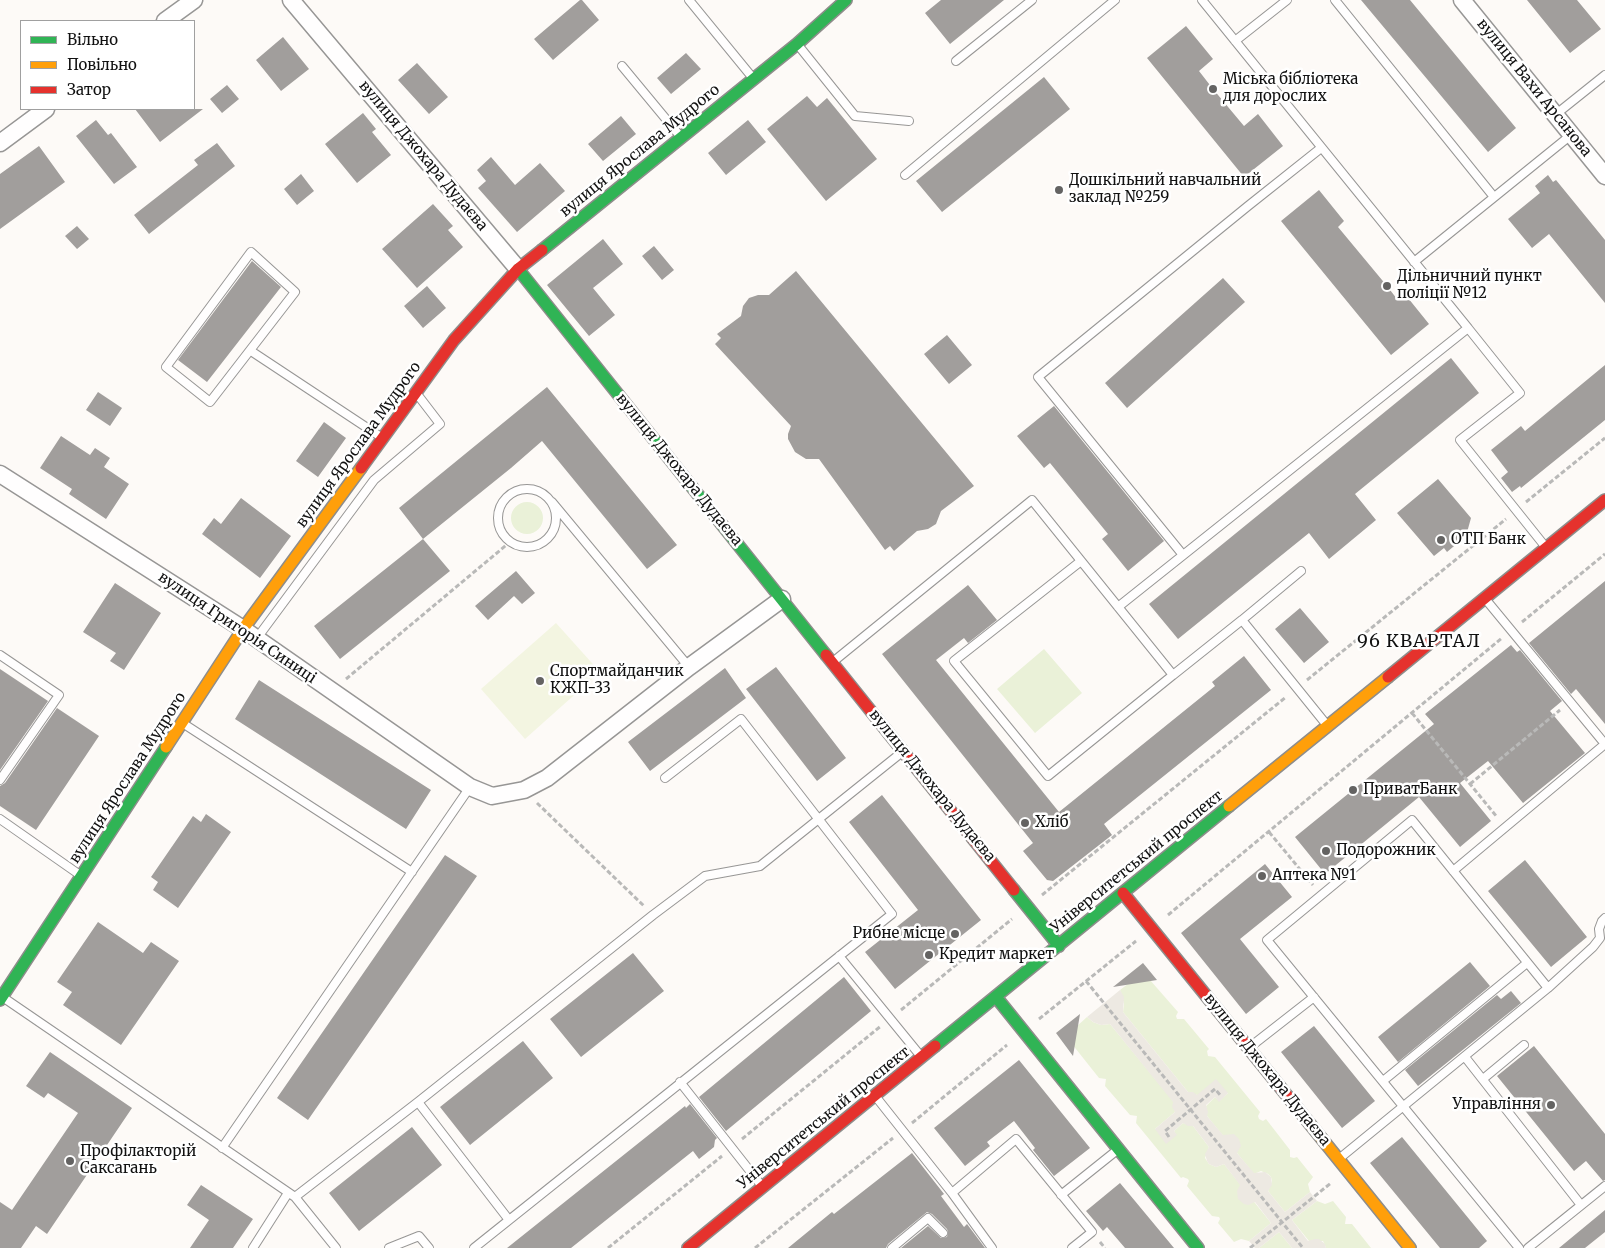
<!DOCTYPE html>
<meta charset="utf-8">
<style>
body{margin:0}
#map{position:relative;width:1605px;height:1248px;overflow:hidden;background:#fdfaf7;font-family:Merriweather,serif}
canvas{display:block}
.legend{position:absolute;left:20px;top:20px;width:175px;height:90px;box-sizing:border-box;background:#fff;border:1px solid #a0a0a0;margin:0;padding:6px 9px;list-style:none;font-size:15px;color:#111}
.legend li{display:flex;align-items:center;gap:10px;height:25px}
.legend b{width:25px;border:1px solid #a0a0a0}
</style>
<div id="map">
<canvas width="1605" height="1248"></canvas>
<ul class="legend">
<li><b style="height:6px;background:#30b455"></b>Вільно</li>
<li><b style="height:6px;background:#ff9f0a"></b>Повільно</li>
<li><b style="height:6px;background:#e5322d"></b>Затор</li>
</ul>
</div>
<script>
const g = document.querySelector('canvas').getContext('2d');
g.lineJoin = 'round';
function fillPath(path, color) {
  g.fillStyle = color;
  g.fill(path, 'evenodd');
}
function poly(rows) {
  const path = new Path2D();
  for (const r of rows) {
    if (r.length === 3) {
      path.moveTo(r[0] + r[2], r[1]);
      path.arc(r[0], r[1], r[2], 0, 2 * Math.PI);
      continue;
    }
    path.moveTo(r[0], r[1]);
    for (let i = 2; i < r.length; i += 2) path.lineTo(r[i], r[i + 1]);
  }
  return path;
}
function stroke(path, color, width, dash) {
  g.strokeStyle = color;
  g.lineWidth = width;
  g.lineCap = dash ? 'butt' : 'round';
  g.setLineDash(dash || []);
  g.stroke(path);
}
function drawText(font, color, halo, rows, align = 'center') {
  g.font = font + ' Merriweather,serif';
  g.lineWidth = 5;
  g.setLineDash([]);
  g.textBaseline = 'middle';
  g.strokeStyle = halo;
  g.fillStyle = color;
  for (const [text, x, y, turn = 0] of rows) {
    g.save();
    g.translate(x, y);
    g.rotate((+turn || 0) * Math.PI / 180);
    g.textAlign = isNaN(turn) ? turn : align;
    if (halo) g.strokeText(text, 0, 0);
    g.fillText(text, 0, 0);
    g.restore();
  }
}
const green = poly([
 [527,518,16],
 [1044,649,1082,693,1035,733,997,689],
 [1133,980,1150,980,1178,1012,1176,1016,1177,1019,1184,1019,1209,1049,1207,1051,1208,1056,1215,1057,1260,1112,1258,1116,1259,1119,1263,1121,1266,1119,1290,1150,1290,1157,1294,1158,1297,1157,1313,1177,1308,1184,1310,1192,1285,1212,1268,1191,1272,1181,1271,1177,1268,1174,1261,1171,1254,1174,1207,1116,1206,1106,1215,1097,1219,1101,1228,1093,1197,1095,1188,1092,1123,1012,1124,1004,1120,990],
 [1087,1017,1093,1022,1101,1025,1110,1024,1174,1102,1175,1112,1155,1129,1176,1135,1174,1131,1183,1123,1193,1126,1209,1147,1205,1158,1209,1164,1216,1167,1224,1164,1271,1223,1249,1241,1241,1239,1234,1242,1218,1223,1220,1219,1219,1217,1212,1216,1187,1186,1189,1181,1188,1179,1183,1177,1181,1178,1136,1123,1137,1116,1130,1115,1105,1086,1106,1079,1099,1078,1072,1044,1076,1027],
 [1317,1201,1325,1204,1333,1201,1346,1217,1345,1224,1352,1224,1371,1248,1326,1248,1323,1241,1309,1241,1292,1220],
 [1279,1232,1292,1248,1259,1248]
]);
const pitch = poly([
 [556,623,600,672,525,739,481,689]
]);
const plaza = poly([
 [1120,990,1124,997,1123,1012,1188,1092,1193,1092,1197,1095,1216,1079,1228,1093,1219,1102,1215,1097,1206,1105,1208,1112,1207,1116,1223,1135,1234,1134,1239,1139,1241,1146,1237,1153,1254,1173,1265,1172,1271,1177,1272,1185,1268,1191,1285,1212,1310,1192,1317,1201,1292,1220,1308,1241,1315,1239,1319,1239,1325,1244,1326,1248,1292,1248,1279,1232,1259,1248,1255,1248,1249,1241,1271,1223,1255,1202,1248,1205,1244,1204,1238,1199,1237,1191,1240,1185,1224,1164,1216,1167,1209,1164,1207,1161,1205,1154,1209,1147,1193,1126,1188,1126,1183,1123,1174,1131,1177,1135,1166,1144,1155,1129,1175,1112,1172,1107,1173,1102,1110,1024,1101,1025,1093,1022,1087,1017]
]);
const building = poly([
 [580,0,582,0,599,20,553,60,534,39],
 [941,0,1004,0,950,44,925,13],
 [1361,0,1410,0,1516,128,1488,152],
 [1527,0,1577,0,1601,29,1570,53],
 [1186,26,1213,59,1199,71,1213,89,1244,126,1258,114,1283,146,1244,177,1147,58],
 [283,37,309,69,281,91,256,60],
 [686,53,701,69,671,94,657,78],
 [417,63,448,97,429,114,398,80],
 [1044,77,1070,109,942,212,916,181],
 [227,85,239,99,222,113,210,99],
 [807,96,817,107,827,98,877,159,826,201,767,129],
 [135,109,203,109,160,142],
 [363,113,376,129,372,132,391,155,357,183,325,144],
 [621,116,636,134,603,161,588,144],
 [96,120,108,135,111,133,137,167,114,184,76,136],
 [748,120,766,142,726,175,708,153],
 [217,143,235,166,149,234,134,215,198,165,194,160],
 [39,146,65,182,0,229,0,174],
 [491,157,515,185,540,163,565,191,517,232,478,188,486,181,477,170],
 [301,174,314,191,297,205,284,189],
 [1548,175,1553,182,1556,180,1605,240,1605,303,1549,234,1532,248,1508,219,1540,193,1535,186],
 [1319,190,1344,221,1338,227,1387,286,1397,299,1404,293,1429,324,1391,355,1281,221],
 [433,204,453,226,448,230,463,247,417,288,382,249],
 [77,226,89,239,77,249,65,236],
 [603,239,623,264,593,288,615,315,589,336,547,285],
 [654,246,674,270,662,280,642,256],
 [252,261,281,287,207,382,178,360],
 [796,271,974,486,941,511,936,524,928,529,917,531,894,551,890,546,885,550,819,459,806,459,795,452,788,439,788,434,791,426,715,344,721,338,717,334,741,316,743,306,749,298,758,295,769,295],
 [1223,278,1245,302,1127,408,1105,383],
 [427,286,446,308,423,328,404,306],
 [947,335,972,365,949,384,924,354],
 [1451,358,1479,393,1355,494,1376,520,1329,559,1309,533,1178,639,1149,604],
 [1605,365,1605,420,1521,488,1520,486,1512,492,1501,478,1508,472,1491,450,1521,426,1525,431],
 [547,387,677,545,647,569,542,441,511,468,423,539,399,508],
 [98,392,122,408,110,426,86,410],
 [1054,406,1164,541,1128,571,1102,539,1108,534,1050,463,1044,468,1017,436],
 [324,422,346,438,318,477,296,461],
 [61,436,90,455,95,448,110,458,104,467,129,484,106,519,69,494,72,489,40,468],
 [1438,479,1471,518,1466,536,1447,552,1444,548,1434,556,1397,513],
 [241,498,291,536,260,578,202,534,214,518,221,524],
 [423,539,450,571,340,659,314,626],
 [516,571,535,593,522,604,514,596,488,620,475,606],
 [1605,581,1605,724,1576,689,1571,694,1529,643],
 [115,583,161,613,124,670,110,661,116,653,83,632],
 [968,585,997,620,968,643,964,638,936,660,1059,812,1215,686,1212,682,1244,656,1271,690,1104,824,1112,835,1053,881,1047,880,1023,851,1033,843,882,654],
 [1300,608,1329,642,1304,663,1275,629],
 [1511,645,1517,652,1520,650,1562,701,1550,711,1585,753,1523,803,1488,761,1460,783,1491,821,1460,847,1419,797,1325,874,1295,837,1434,724,1425,714],
 [776,667,846,758,817,781,746,689],
 [725,668,746,698,650,771,628,742],
 [0,669,48,701,0,770],
 [259,680,431,790,406,829,235,719],
 [57,708,99,736,36,830,0,806,0,786,5,783],
 [882,795,981,920,895,989,865,952,918,910,849,822],
 [206,814,231,832,178,908,153,890,158,882,151,877,193,816,201,822],
 [445,855,477,876,308,1120,277,1098],
 [1525,860,1587,937,1551,967,1488,891],
 [1265,864,1292,897,1240,939,1279,987,1246,1014,1181,933],
 [98,922,143,953,151,942,179,961,121,1045,63,1005,72,992,57,982],
 [633,953,664,991,581,1057,550,1019],
 [1470,962,1490,986,1398,1062,1378,1037],
 [1143,963,1157,980,1113,987],
 [844,977,871,1011,726,1131,699,1097],
 [1511,991,1521,1003,1418,1086,1405,1070,1497,995,1501,999],
 [1080,1014,1073,1056,1056,1033],
 [1314,1026,1375,1101,1342,1128,1281,1052],
 [523,1041,553,1078,470,1145,440,1107],
 [1534,1046,1605,1134,1605,1180,1603,1181,1586,1161,1574,1171,1497,1076],
 [50,1052,132,1108,47,1234,36,1226,21,1248,0,1248,0,1202,12,1210,78,1113,48,1093,44,1098,26,1086],
 [1019,1060,1090,1148,1054,1176,1033,1150,1035,1148,1014,1121,987,1142,990,1146,965,1166,934,1128],
 [690,1104,717,1138,715,1140,714,1147,699,1159,693,1151,571,1248,507,1248,685,1106,686,1108],
 [412,1127,442,1165,359,1231,329,1193],
 [1402,1137,1487,1241,1479,1248,1440,1248,1370,1163],
 [912,1153,944,1194,941,1196,964,1227,967,1224,985,1248,901,1248,928,1226,941,1238,947,1237,948,1232,947,1229,932,1214,927,1212,888,1244,886,1248,788,1248,832,1212,834,1214],
 [1120,1183,1135,1201,1174,1248,1125,1248,1107,1227,1103,1231,1086,1211],
 [201,1185,253,1219,233,1248,190,1248,209,1220,187,1205],
 [1605,1210,1605,1232,1585,1248,1559,1248]
]);
const path = poly([
 [1526,502,1605,438],
 [1522,622,1605,554],
 [346,679,510,542],
 [1307,680,1506,519],
 [1412,713,1497,817],
 [1470,784,1560,710],
 [537,803,644,906],
 [1269,832,1313,885],
 [1042,895,1286,697],
 [1168,915,1502,638],
 [1086,981,1303,1248],
 [901,1010,1012,919],
 [1039,1019,1136,941],
 [912,1123,1007,1045],
 [1169,1137,1165,1131,1215,1089,1221,1096],
 [742,1139,881,1026],
 [1100,1242,1105,1248],
 [608,1248,722,1156],
 [755,1248,893,1138],
 [1250,1248,1331,1183]
]);
const lane = poly([
 [689,0,752,77],
 [1202,0,1468,328],
 [1335,0,1494,197],
 [1235,41,1287,0],
 [798,45,855,116,909,121],
 [956,61,1032,0],
 [622,66,680,136],
 [1555,115,1605,75],
 [905,175,1115,0],
 [251,252,295,292,210,402,166,367,251,252],
 [1414,262,1571,135],
 [251,351,381,437],
 [527,518,29],
 [552,502,689,667],
 [1183,555,1038,377,1248,206,1321,148],
 [1081,561,954,661,1048,776,1173,675],
 [1118,607,1468,328,1520,393,1460,440,1544,545],
 [1242,620,1301,571],
 [257,638,374,480,440,424,417,394],
 [0,655,59,695,0,780],
 [834,661,1032,500,1173,675,1242,620,1326,724],
 [184,724,412,872],
 [0,819,80,875],
 [1453,871,1605,744,1487,601],
 [839,956,919,1054],
 [4,998,295,1197,336,1248],
 [1250,1047,1314,997],
 [1465,1057,1581,1205],
 [1483,1079,1524,1045],
 [1383,1081,1527,963],
 [680,1082,761,1185],
 [876,1097,952,1193,992,1248],
 [418,1102,509,1220],
 [222,1148,470,787],
 [1340,1158,1548,988,1593,947,1600,938,1599,929,1602,921,1605,918],
 [952,1193,1016,1139,1092,1232,1072,1248],
 [1061,1195,1116,1151],
 [295,1197,418,1102,653,915,705,876,760,866,901,753],
 [253,1248,288,1193],
 [389,1248,419,1236,429,1248],
 [474,1248,892,914,741,719,665,778],
 [892,1248,928,1218,943,1233],
 [1519,1248,1267,940,1412,820,1548,988],
 [1528,1248,1605,1186]
]);
const street = poly([
 [291,0,518,269],
 [1462,0,1605,176],
 [165,21,194,0],
 [0,143,46,109],
 [0,474,243,629,470,787,492,796,524,790,547,778,689,667,782,599]
]);
const fast = poly([
 [542,250,797,44,846,0],
 [518,269,826,655],
 [1014,890,1059,946],
 [996,997,1198,1248],
 [0,1000,166,747],
 [935,1046,1229,806]
]);
const slow = poly([
 [166,747,243,629,361,468],
 [1229,806,1388,677],
 [1293,1103,1410,1248]
]);
const jam = poly([
 [361,468,454,340,518,269,542,250],
 [826,655,1014,890],
 [1388,677,1605,500],
 [1123,893,1293,1103],
 [688,1248,935,1046]
]);
const markers = [
 [1213,89,5,"#646362"],
 [1059,190,5,"#646362"],
 [1387,286,5,"#646362"],
 [1441,540,5,"#646362"],
 [540,681,5,"#646362"],
 [1353,790,5,"#646362"],
 [1025,823,5,"#646362"],
 [1326,851,5,"#646362"],
 [1262,876,5,"#646362"],
 [955,934,5,"#646362"],
 [929,955,5,"#646362"],
 [1551,1105,5,"#646362"],
 [70,1161,5,"#646362"]
];
const poiNames = [
 ["Міська бібліотека",1223,80],
 ["для дорослих",1223,97],
 ["Дошкільний навчальний",1069,181],
 ["заклад №259",1069,198],
 ["Дільничний пункт",1397,277],
 ["поліції №12",1397,294],
 ["ОТП Банк",1451,540],
 ["Спортмайданчик",550,672],
 ["КЖП-33",550,689],
 ["ПриватБанк",1363,790],
 ["Хліб",1035,823],
 ["Подорожник",1336,851],
 ["Аптека №1",1272,876],
 ["Рибне місце",945,934,"right"],
 ["Кредит маркет",939,955],
 ["Управління",1541,1105,"right"],
 ["Профілакторій",80,1152],
 ["Саксагань",80,1169]
];
const streetNames = [
 ["вулиця Вахи Арсанова",1534,88,51],
 ["вулиця Ярослава Мудрого",640,151,-39],
 ["вулиця Джохара Дудаєва",423,156,50],
 ["вулиця Ярослава Мудрого",359,445,-54],
 ["вулиця Джохара Дудаєва",679,470,51],
 ["вулиця Григорія Синиці",237,628,34],
 ["вулиця Ярослава Мудрого",128,778,-57],
 ["вулиця Джохара Дудаєва",932,786,51],
 ["Університетський проспект",1137,862,-39],
 ["вулиця Джохара Дудаєва",1267,1070,51],
 ["Університетський проспект",824,1118,-39]
];
const quarterNames = [
 ["96 КВАРТАЛ",1419,642]
];
fillPath(green, '#eaf1d8');
fillPath(pitch, '#f3f5e1');
fillPath(plaza, '#ede9e2');
fillPath(building, '#a19e9c');
stroke(lane, '#979695', 10);
stroke(street, '#979695', 19);
stroke(fast, '#8e8d8b', 14);
stroke(slow, '#8e8d8b', 14);
stroke(jam, '#8e8d8b', 14);
stroke(path, '#b9b9b8', 3, [5, 2.5]);
stroke(lane, '#fffefe', 8);
stroke(street, '#fffefe', 16);
stroke(fast, '#30b455', 11);
stroke(slow, '#ff9f0a', 11);
stroke(jam, '#e5322d', 11);
for (const [x, y, r, color] of markers) {
  const dot = new Path2D();
  dot.arc(x, y, r, 0, 2 * Math.PI);
  g.fillStyle = color;
  g.fill(dot);
  stroke(dot, '#fff', 2);
}
drawText('15px', '#111', '#fff', poiNames, 'left');
drawText('15px', '#111', '#fff', streetNames);
g.letterSpacing = '1px';
drawText('18px', '#111', '#fff', quarterNames);
g.letterSpacing = '0px';
</script>
